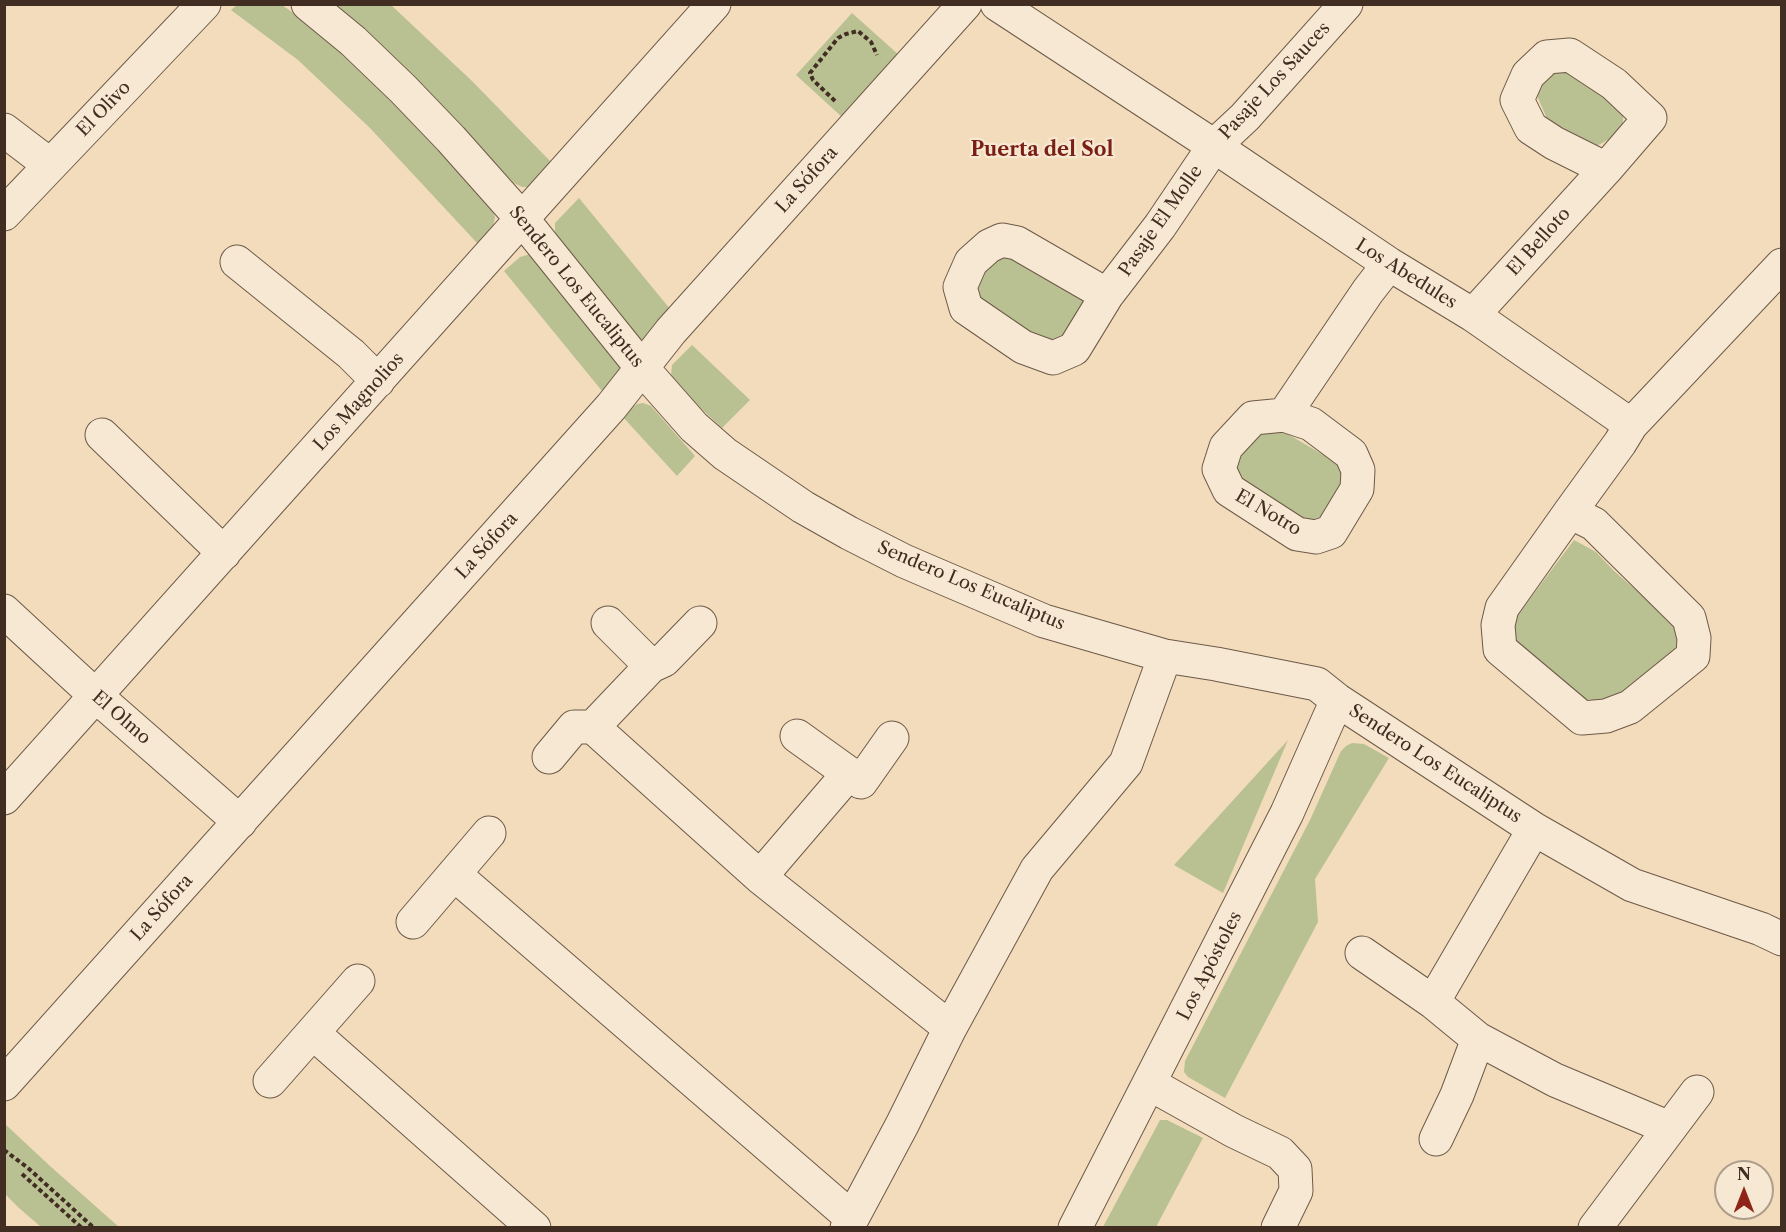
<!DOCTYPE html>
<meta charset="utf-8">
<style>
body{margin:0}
#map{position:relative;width:1786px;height:1232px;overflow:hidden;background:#f2dcbc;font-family:"Libre Caslon Text",serif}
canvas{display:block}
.frame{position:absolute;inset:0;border:6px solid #412d21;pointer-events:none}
.north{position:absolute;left:1714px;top:1160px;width:60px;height:60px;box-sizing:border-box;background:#f7e8d3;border:2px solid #ae9d8c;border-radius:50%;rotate:0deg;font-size:16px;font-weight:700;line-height:24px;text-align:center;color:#412d21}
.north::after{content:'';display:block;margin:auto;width:21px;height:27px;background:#8f2418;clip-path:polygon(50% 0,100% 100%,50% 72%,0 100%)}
</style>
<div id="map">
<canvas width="1786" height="1232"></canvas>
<div class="frame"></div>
<div class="north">N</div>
</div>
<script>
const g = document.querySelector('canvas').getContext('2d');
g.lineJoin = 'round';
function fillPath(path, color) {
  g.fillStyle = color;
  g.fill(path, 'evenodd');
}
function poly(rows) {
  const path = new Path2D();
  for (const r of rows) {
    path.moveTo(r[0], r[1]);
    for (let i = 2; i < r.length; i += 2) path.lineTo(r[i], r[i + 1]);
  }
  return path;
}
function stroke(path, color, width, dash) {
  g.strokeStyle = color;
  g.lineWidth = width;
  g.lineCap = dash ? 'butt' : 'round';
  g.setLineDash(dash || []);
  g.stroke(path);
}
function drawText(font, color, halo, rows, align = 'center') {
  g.font = font + ' "Libre Caslon Text",serif';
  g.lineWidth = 4.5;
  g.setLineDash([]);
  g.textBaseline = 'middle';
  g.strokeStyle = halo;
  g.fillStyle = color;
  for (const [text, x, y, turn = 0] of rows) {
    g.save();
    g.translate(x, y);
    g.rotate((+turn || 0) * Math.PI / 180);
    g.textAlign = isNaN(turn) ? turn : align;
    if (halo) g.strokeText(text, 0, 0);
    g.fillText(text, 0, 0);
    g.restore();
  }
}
const green = poly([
 [237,5,282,5,323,34,397,101,491,203,495,217,493,227,478,244,370,128,298,60,231,10],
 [332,5,391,5,472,81,551,162,529,187,522,187,514,183,443,108],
 [852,13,899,55,842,117,796,75],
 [1568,66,1624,108,1622,132,1595,147,1548,121,1535,91,1553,71],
 [579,198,675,315,648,340,640,339,555,233,555,223],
 [1013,249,1085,293,1086,311,1063,342,1045,346,976,300,974,280,993,253],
 [530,254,623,370,602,391,504,271,520,257],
 [692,345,750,400,722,428,694,402,671,377,672,365],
 [643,403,651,406,695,456,677,476,622,416,637,404],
 [1276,427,1342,466,1347,488,1323,520,1303,520,1237,482,1236,460,1253,434],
 [1574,540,1596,552,1614,571,1677,626,1677,649,1614,702,1583,699,1511,649,1508,628],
 [1288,740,1223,893,1174,865],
 [1352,743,1364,744,1389,758,1315,879,1318,922,1225,1098,1188,1077,1184,1072,1185,1061,1310,820,1341,751,1346,746],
 [1160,1120,1167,1120,1203,1138,1156,1227,1103,1227],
 [4,1123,50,1166,119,1227,41,1227,19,1208,5,1194]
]);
const path = poly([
 [835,101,813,80,810,73,838,38,846,34,858,31,871,42,877,55],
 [4,1150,28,1168,94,1228],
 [22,1174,82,1228]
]);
const minor = poly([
 [308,4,353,41,403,89,451,139,523,220,642,368,694,427,725,454,803,507,849,533,904,561,1044,621,1165,656,1216,664,1317,684,1337,700,1534,829,1632,885,1761,929,1782,939],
 [997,4,1214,146,1389,264,1473,315,1631,425],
 [4,130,50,165],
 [4,214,204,4],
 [237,262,351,354,378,381],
 [1107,295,1017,243,1002,240,989,246,971,262,960,287,966,308,1023,347,1053,358,1074,349,1107,295,1160,226,1214,146,1245,117,1346,4],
 [1473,315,1606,169,1650,118,1614,84,1570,55,1547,57,1528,75,1517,100,1531,128,1554,143,1606,169],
 [1284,415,1311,424,1351,454,1358,470,1357,489,1331,532,1316,537,1297,534,1229,490,1219,469,1226,447,1253,418,1284,415,1368,291,1389,264],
 [102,435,224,553],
 [1570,512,1594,524,1689,618,1694,638,1693,656,1630,707,1606,716,1582,718,1500,649,1498,625,1502,608,1570,512,1620,443,1631,425,1782,265],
 [4,611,96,696,240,822],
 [608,623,651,666,664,660,700,623],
 [651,666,593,727,760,877,950,1028],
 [797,736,861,782,892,738],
 [549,757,574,727,593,727],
 [4,798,714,4],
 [454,874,852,1218],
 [760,877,849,773],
 [413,922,489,833],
 [1362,953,1433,1002,1478,1039,1555,1080,1669,1128],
 [1433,1002,1534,829],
 [313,1033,534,1228],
 [270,1081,358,981],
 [4,1084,611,407,671,331,965,4],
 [1150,1084,1234,1131,1280,1153,1295,1169,1296,1191,1278,1228],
 [1436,1139,1457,1095,1478,1039],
 [847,1228,902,1125,950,1028,1037,869,1126,763,1165,656],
 [1075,1228,1287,813,1337,700],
 [1595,1228,1697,1092]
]);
const streetNames = [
 ["Pasaje Los Sauces",1275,81,-47],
 ["El Olivo",104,109,-46],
 ["La Sófora",807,180,-48],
 ["Pasaje El Molle",1161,221,-55],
 ["El Belloto",1539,242,-48],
 ["Los Abedules",1406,274,32],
 ["Sendero Los Eucaliptus",576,287,51],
 ["Los Magnolios",359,402,-48],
 ["El Notro",1268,513,30],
 ["La Sófora",487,546,-48],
 ["Sendero Los Eucaliptus",971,586,23],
 ["El Olmo",121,718,41],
 ["Sendero Los Eucaliptus",1435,764,33],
 ["La Sófora",162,908,-48],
 ["Los Apóstoles",1210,966,-63]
];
const neighbourhoodNames = [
 ["Puerta del Sol",1042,150]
];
fillPath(green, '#b9c092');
stroke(minor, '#6d5948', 35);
stroke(path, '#412d21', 4, [4.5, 3]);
stroke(minor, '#f7e8d3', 33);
drawText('18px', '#412d21', '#f7e8d3', streetNames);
drawText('bold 20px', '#7a1f14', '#f7e8d3', neighbourhoodNames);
</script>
